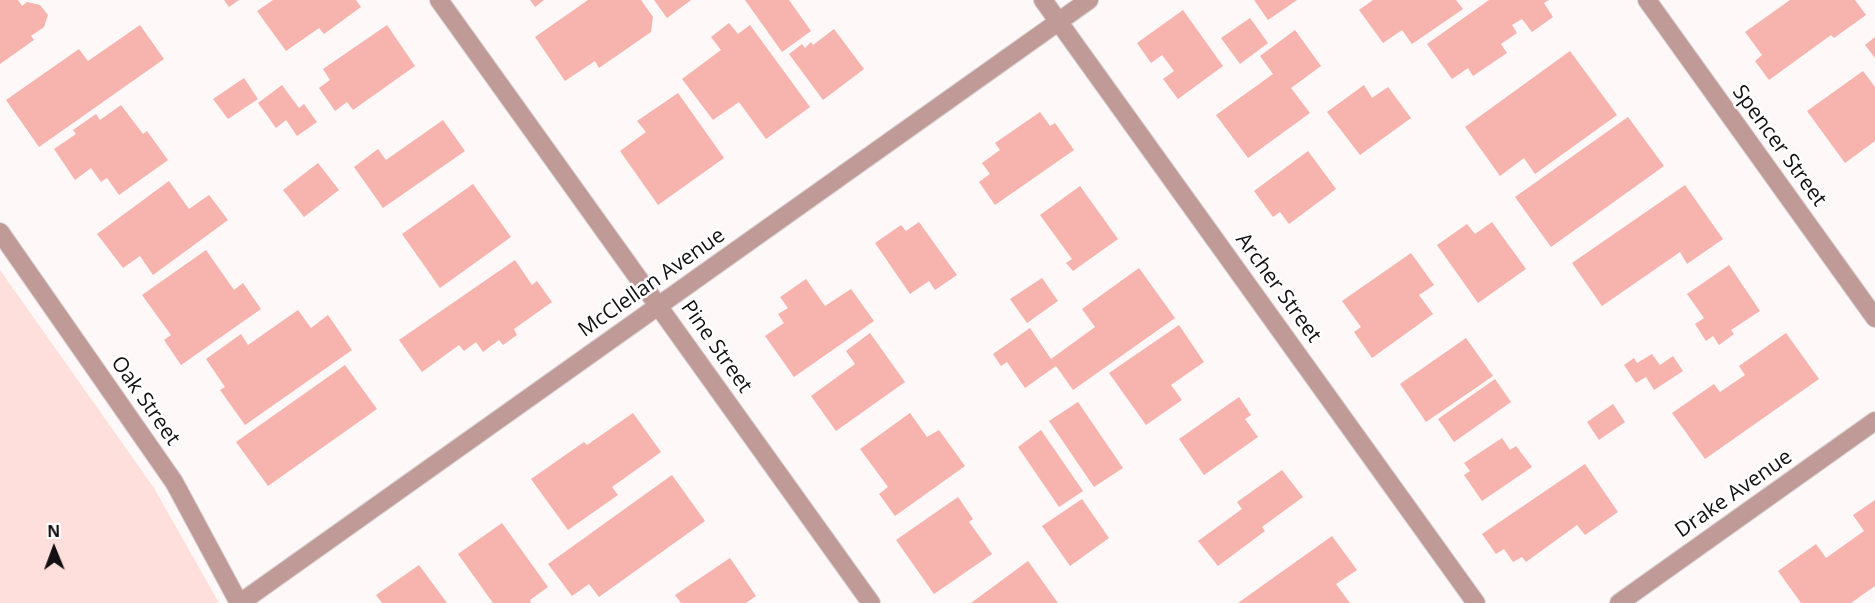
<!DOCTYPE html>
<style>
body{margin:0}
#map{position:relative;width:1875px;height:603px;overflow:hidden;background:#fff8f8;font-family:"Open Sans",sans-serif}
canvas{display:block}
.north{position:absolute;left:24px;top:519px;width:60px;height:60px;-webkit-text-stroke:4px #fff;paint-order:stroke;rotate:359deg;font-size:16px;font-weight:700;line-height:24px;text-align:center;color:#121010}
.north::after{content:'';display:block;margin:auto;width:21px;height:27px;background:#121010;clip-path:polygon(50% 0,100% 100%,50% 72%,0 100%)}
</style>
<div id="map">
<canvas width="1875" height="603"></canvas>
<div class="north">N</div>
</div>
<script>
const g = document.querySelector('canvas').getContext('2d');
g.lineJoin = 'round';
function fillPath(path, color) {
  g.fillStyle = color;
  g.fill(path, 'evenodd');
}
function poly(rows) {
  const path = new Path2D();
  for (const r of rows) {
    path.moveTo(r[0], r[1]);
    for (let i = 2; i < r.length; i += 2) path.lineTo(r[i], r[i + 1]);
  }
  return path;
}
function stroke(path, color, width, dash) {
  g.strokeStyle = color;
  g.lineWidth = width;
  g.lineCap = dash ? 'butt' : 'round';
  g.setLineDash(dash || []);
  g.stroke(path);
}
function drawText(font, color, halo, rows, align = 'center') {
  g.font = font + ' "Open Sans",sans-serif';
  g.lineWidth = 5;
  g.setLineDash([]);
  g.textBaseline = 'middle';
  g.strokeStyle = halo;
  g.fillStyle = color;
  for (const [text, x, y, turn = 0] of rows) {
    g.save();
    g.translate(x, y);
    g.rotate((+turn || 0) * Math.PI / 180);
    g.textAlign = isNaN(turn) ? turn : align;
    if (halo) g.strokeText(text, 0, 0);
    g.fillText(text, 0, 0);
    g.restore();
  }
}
const green = poly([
 [0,270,154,488,219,603,0,603]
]);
const building = poly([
 [0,0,18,0,22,6,27,2,40,5,48,15,44,27,31,36,34,40,0,64],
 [224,0,239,0,229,7],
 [273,0,356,0,361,7,324,34,319,28,286,51,257,11],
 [530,0,544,0,535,7],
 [588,0,641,0,653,17,651,32,599,68,595,61,565,81,535,37],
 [654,0,691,0,667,18],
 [745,0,789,0,811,31,782,52],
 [1254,0,1297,0,1268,20],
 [1373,0,1456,0,1463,9,1412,44,1402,30,1383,43,1359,10],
 [1489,0,1549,0,1544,3,1553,17,1532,32,1522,19,1512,25,1517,33,1501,44,1507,53,1473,76,1468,68,1452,79,1427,44],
 [1790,0,1855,0,1866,15,1834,38,1831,35,1769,80,1755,61,1762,55,1745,32],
 [1183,10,1223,66,1178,99,1163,79,1174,71,1162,55,1151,63,1137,43],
 [1250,18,1268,43,1240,64,1221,38],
 [729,23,738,34,750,25,810,107,766,139,739,102,713,120,682,79,721,50,711,37],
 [140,25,164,59,39,147,6,100,79,49,88,61],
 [387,25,415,66,353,110,347,102,335,111,319,88,330,80,323,69],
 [834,29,864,69,823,100,789,54,802,44,805,48,811,42,813,45],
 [1295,30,1321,66,1291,88,1310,113,1248,158,1216,115,1273,74,1260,56],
 [1875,37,1875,58,1865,45],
 [1570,51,1617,115,1535,174,1524,158,1500,176,1465,127],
 [1863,71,1875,87,1875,141,1845,163,1807,111],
 [244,78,258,99,228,119,213,99],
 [282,85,299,108,304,104,317,122,297,136,286,120,276,128,258,103],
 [1364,85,1372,98,1388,87,1411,118,1360,155,1327,112],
 [678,93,724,158,658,205,620,151,646,132,637,121],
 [121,105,143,134,147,131,168,160,119,195,107,178,101,182,91,168,75,180,54,149,76,134,73,130,96,114,100,120],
 [1040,112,1050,126,1055,123,1074,150,995,205,979,182,990,174,982,163,1000,150,995,143],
 [1628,117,1664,166,1551,247,1515,197],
 [443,120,465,151,383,208,354,167,378,149,386,160],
 [1308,151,1336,189,1289,224,1280,212,1273,217,1254,191],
 [318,163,339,190,304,217,283,190],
 [169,181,189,209,209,195,228,220,153,275,140,256,123,268,97,234],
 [473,184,511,237,440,288,402,234],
 [1685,185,1723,239,1687,264,1680,252,1602,306,1572,263],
 [1080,186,1118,239,1073,271,1066,263,1072,259,1040,215],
 [919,222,957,275,935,290,929,281,910,294,875,243,901,225,906,231],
 [1492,222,1526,269,1478,303,1437,245,1467,224,1475,234],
 [206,250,234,290,243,283,261,309,181,365,164,340,171,335,142,295],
 [1411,253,1434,285,1419,295,1433,314,1372,358,1354,332,1361,327,1342,301],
 [515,260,532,285,537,281,552,302,514,329,517,335,503,345,499,340,483,352,476,342,464,351,459,345,422,372,399,340],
 [1729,265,1760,311,1731,330,1734,334,1719,345,1713,336,1706,341,1695,324,1704,318,1687,294],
 [1139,268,1175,318,1073,390,1056,366,1025,388,1007,362,1001,366,993,354,1030,328,1051,359,1095,327,1082,309],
 [1042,278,1058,301,1027,323,1010,299],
 [806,279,825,306,851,289,874,321,794,377,765,336,784,323,778,314,788,308,780,297],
 [298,310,311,328,328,315,352,350,245,425,220,390,225,387,206,359,241,334,248,345],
 [1179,325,1204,362,1171,385,1182,400,1146,425,1109,373],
 [870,333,905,382,836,431,811,396,855,364,846,351],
 [1786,333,1819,379,1705,459,1672,413,1714,384,1720,392,1745,375,1739,366],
 [1466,338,1493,376,1426,422,1400,384],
 [1652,354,1660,365,1673,356,1683,371,1654,390,1646,377,1636,383,1624,365,1634,358,1637,363],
 [345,365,377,409,268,486,236,442],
 [1495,379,1511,402,1454,442,1438,419],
 [1239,397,1251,415,1245,419,1258,437,1204,475,1179,439],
 [1078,402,1123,468,1094,487,1049,421],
 [1613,404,1625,422,1599,440,1587,422],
 [633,413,661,452,612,487,618,495,568,530,531,479,584,442,587,445],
 [910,413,927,437,939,430,965,466,895,516,879,494,888,487,860,449],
 [1041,430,1083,491,1059,507,1018,447],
 [1502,438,1510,450,1516,446,1532,467,1482,501,1464,475,1470,471,1464,463],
 [1585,464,1618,512,1585,535,1577,525,1526,562,1522,557,1513,562,1504,549,1496,554,1482,534],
 [1282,470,1303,497,1262,527,1265,531,1218,566,1198,541,1242,509,1237,502],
 [672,475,705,521,599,597,589,584,572,596,548,564],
 [958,497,973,519,969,522,992,554,934,594,896,540],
 [1082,499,1109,538,1070,566,1042,526],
 [1875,500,1875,586,1851,603,1801,603,1778,571,1816,544,1826,558,1864,531,1853,515],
 [502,523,548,587,530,600,531,603,493,603,458,554],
 [1332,536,1357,570,1336,584,1350,603,1238,603],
 [730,558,756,596,746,603,681,603,675,595],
 [1028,561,1058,603,971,603],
 [419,565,447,603,382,603,376,595]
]);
const minor = poly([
 [439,0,871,603],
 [1043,0,1476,603],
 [1647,0,1875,318],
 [0,232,174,482,239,603],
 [240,603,1089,0],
 [1619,603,1875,421]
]);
const streetNames = [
 ["Spencer Street",1779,146,54],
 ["McClellan Avenue",652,283,-35],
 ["Archer Street",1278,288,54],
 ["Pine Street",716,347,55],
 ["Oak Street",145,401,55],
 ["Drake Avenue",1734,494,-35]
];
fillPath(green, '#fedfdc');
fillPath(building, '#f7b3ad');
stroke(minor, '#d9d3d3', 20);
stroke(minor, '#c09a97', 18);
drawText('21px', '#121010', '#fff', streetNames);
</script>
